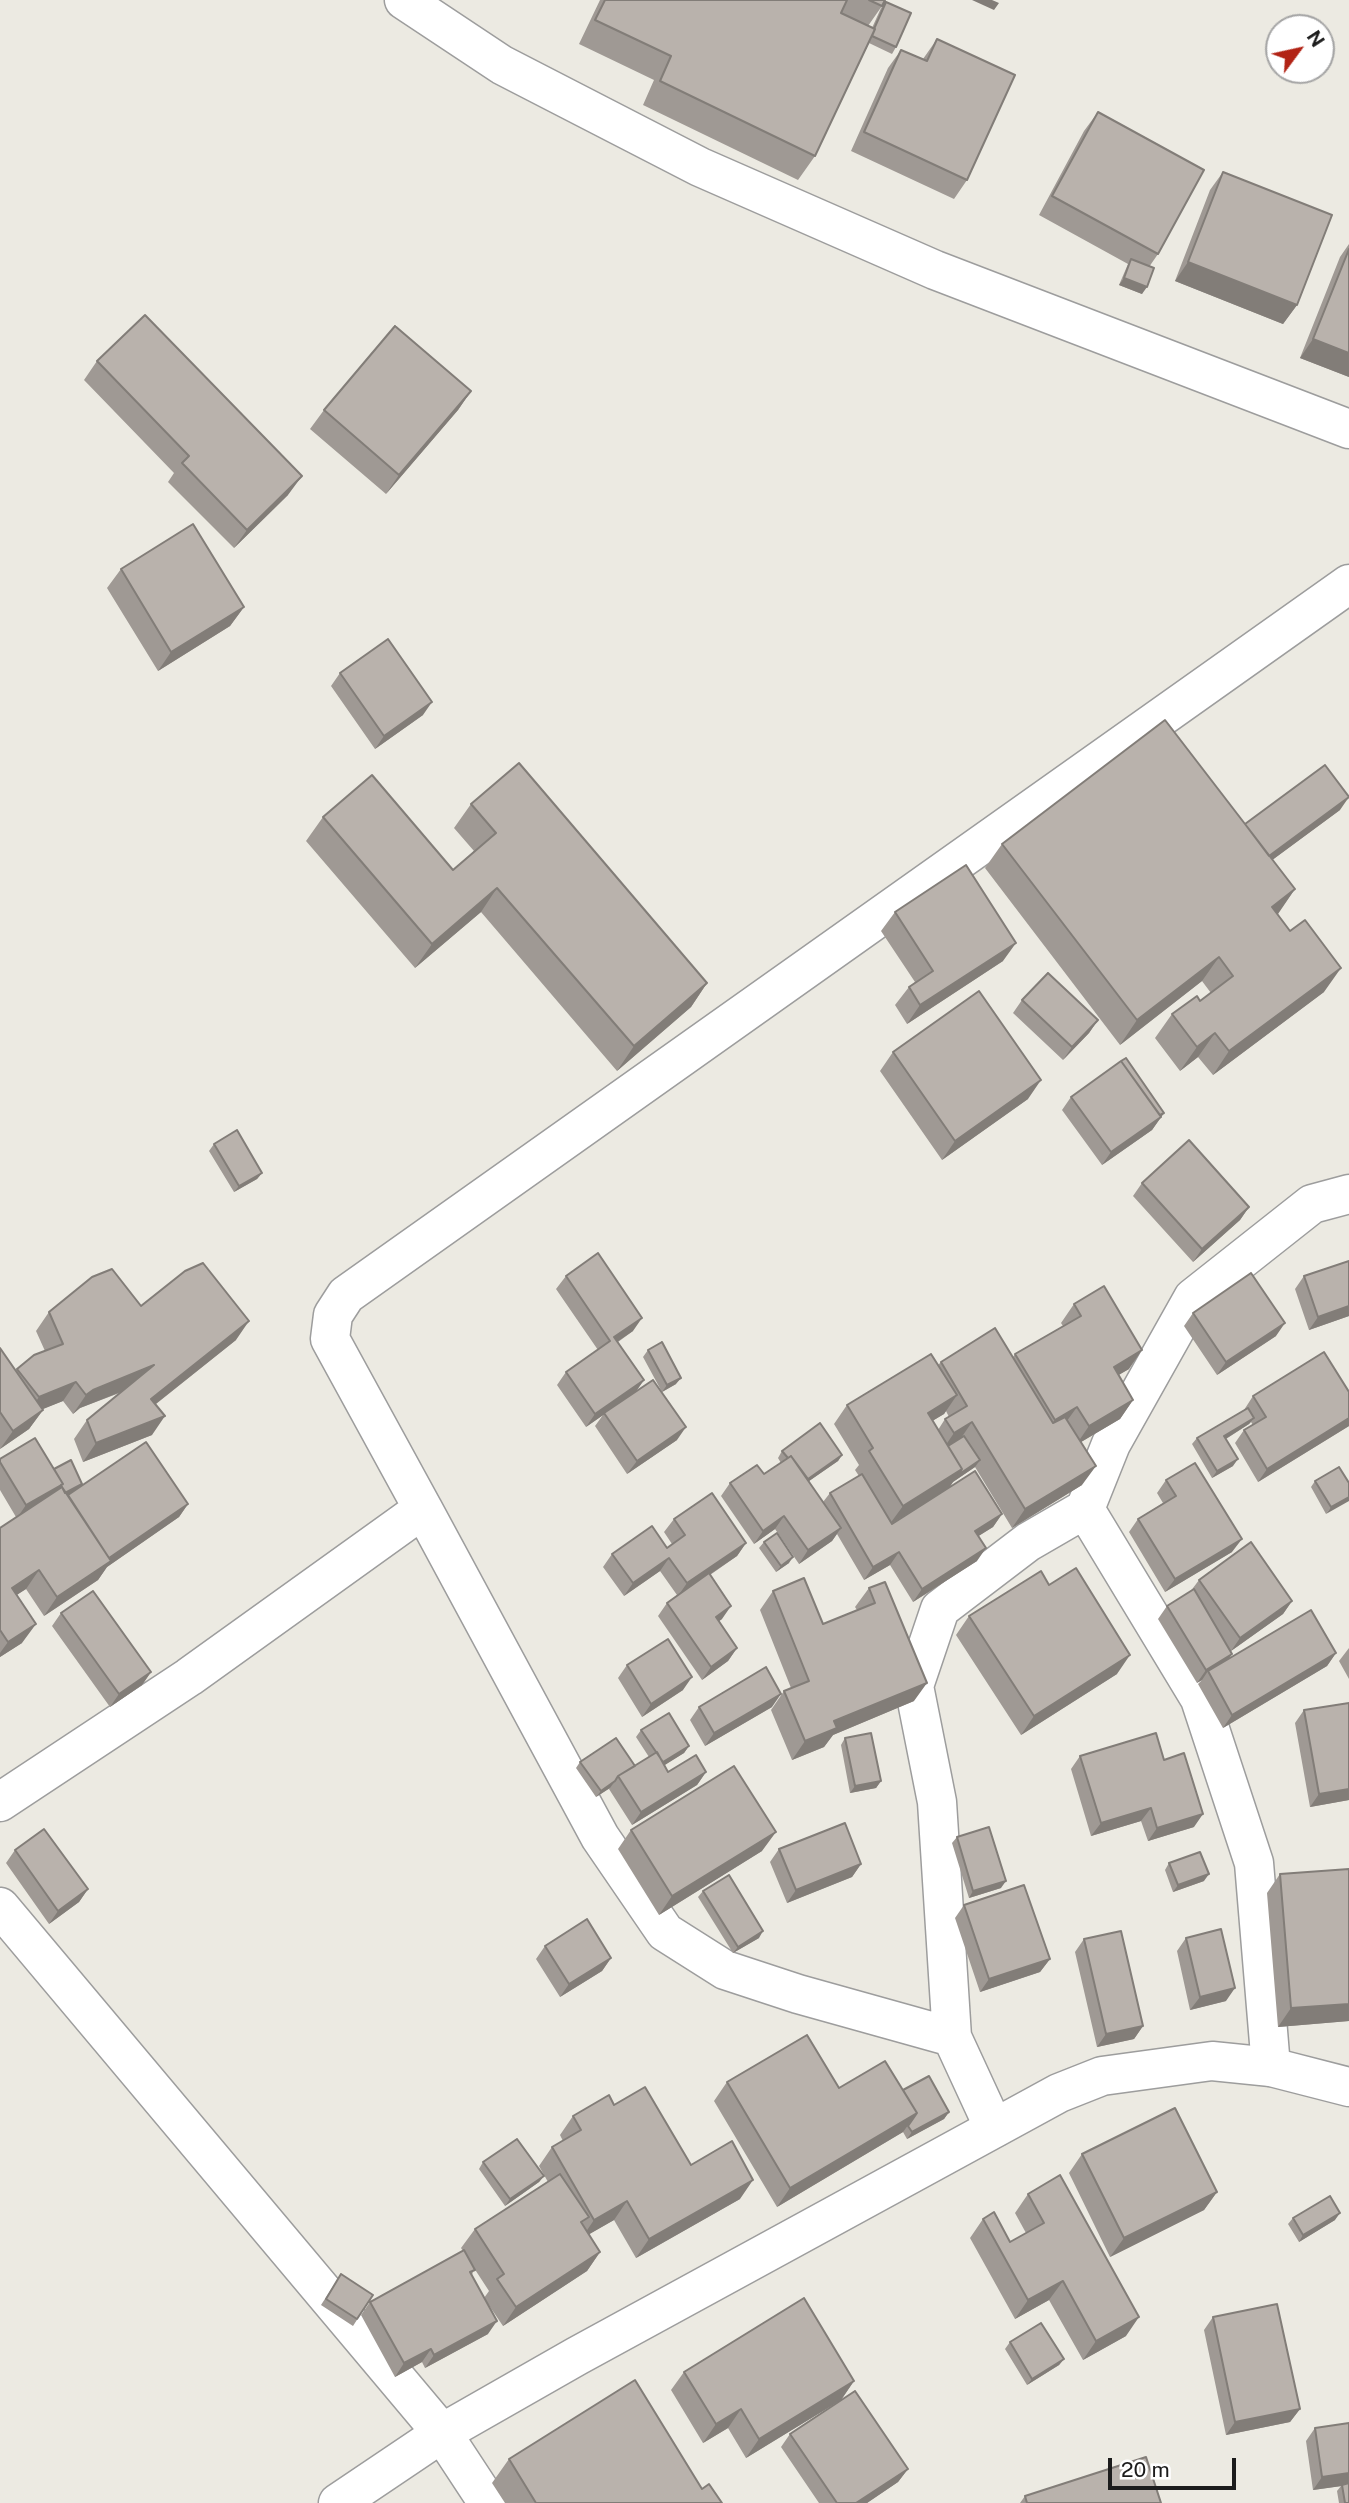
<!DOCTYPE html>
<style>
body{margin:0}
#map{position:relative;width:1349px;height:2503px;overflow:hidden;background:#eceae2;font-family:"Public Sans",sans-serif}
canvas{display:block}
.north{position:absolute;left:1265px;top:14px;width:70px;height:70px;box-sizing:border-box;background:#fff;border:2px solid #a4a4a4;border-radius:50%;rotate:57deg;font-size:19px;font-weight:700;line-height:28px;text-align:center;color:#1c1c1c}
.north::after{content:'';display:block;margin:auto;width:24px;height:32px;background:#b22315;clip-path:polygon(50% 0,100% 100%,50% 72%,0 100%)}
.scale{position:absolute;left:1108px;top:2458px;width:128px;height:32px;box-sizing:border-box;border:4px solid #1c1c1c;border-top:0;padding-left:9px;font-size:21px;line-height:24px;white-space:nowrap;color:#1c1c1c;-webkit-text-stroke:5px #fff;paint-order:stroke}
</style>
<div id="map">
<canvas width="1349" height="2503"></canvas>
<div class="north">N</div>
<div class="scale">20 m</div>
</div>
<script>
const g = document.querySelector('canvas').getContext('2d');
g.lineJoin = 'round';
function poly(rows) {
  const path = new Path2D();
  for (const r of rows) {
    path.moveTo(r[0], r[1]);
    for (let i = 2; i < r.length; i += 2) path.lineTo(r[i], r[i + 1]);
  }
  return path;
}
function stroke(path, color, width, dash) {
  g.strokeStyle = color;
  g.lineWidth = width;
  g.lineCap = dash ? 'butt' : 'round';
  g.setLineDash(dash || []);
  g.stroke(path);
}
function fillPath(path, color) {
  g.fillStyle = color;
  g.fill(path, 'evenodd');
}
const minor = poly([
 [423,1509,600,1837,665,1932,725,1970,798,1994,952,2037],
 [0,1802,189,1677,423,1509,330,1339,333,1315,346,1295,1349,584],
 [0,1907,442,2433],
 [1271,2067,1254,1863,1200,1699,1085,1509,1111,1444,1193,1298,1312,1204,1349,1194],
 [994,2128,952,2037,937,1802,914,1686,940,1609,1028,1542,1085,1509]
]);
const tertiary = poly([
 [404,0,502,65,700,167,935,270,1349,429],
 [442,2433,488,2503],
 [338,2503,442,2433,577,2356,1059,2093,1102,2076,1212,2061,1271,2067,1349,2087]
]);
const wall = poly([
 [600,0,885,0,882,6,868,26,872,28,881,8,886,2,896,47,892,54,869,43,815,156,798,180,643,105,654,80,579,44],
 [937,39,967,180,954,199,851,151,888,68,901,50,923,59],
 [1098,112,1158,254,1149,267,1142,294,1119,285,1128,264,1039,215,1084,131],
 [1223,172,1297,305,1283,324,1175,281,1210,190],
 [1349,244,1349,377,1300,358,1340,257],
 [97,361,288,495,234,548,168,482,174,473,84,380],
 [471,391,458,410,386,494,310,429,324,410],
 [121,569,244,607,230,626,158,671,107,588],
 [340,673,423,715,375,749,331,686],
 [471,804,707,983,691,1007,617,1071,481,912,415,968,306,841,323,817,453,870,474,851,454,828],
 [1340,810,1272,860,1295,889,1277,914,1324,992,1213,1075,1198,1057,1180,1071,1155,1038,1172,1014,1200,1001,1211,993,1202,981,1120,1045,985,868,1002,844,1245,824],
 [895,912,1003,961,907,1024,895,1005,909,987,915,982,881,931],
 [1022,1000,1098,1020,1089,1033,1063,1060,1013,1013],
 [893,1052,1028,1099,942,1160,880,1071],
 [1071,1097,1164,1113,1152,1130,1102,1165,1062,1110],
 [214,1144,262,1173,257,1179,234,1192,209,1151],
 [1142,1183,1249,1207,1240,1220,1193,1262,1133,1196],
 [1349,1261,1349,1316,1309,1330,1295,1289,1304,1276],
 [566,1276,633,1331,618,1342,644,1380,635,1392,677,1440,627,1474,595,1426,603,1415,586,1427,557,1385,566,1372,598,1350,556,1289],
 [1074,1304,1129,1369,1118,1375,1133,1400,1120,1419,1081,1442,1082,1485,1012,1528,975,1467,953,1482,949,1488,1002,1514,993,1527,978,1536,977,1561,913,1602,890,1565,864,1580,837,1534,832,1541,799,1564,775,1529,754,1544,721,1496,730,1483,764,1474,781,1463,778,1458,782,1451,842,1455,838,1461,809,1481,823,1502,830,1493,859,1476,855,1470,859,1465,834,1424,847,1405,938,1365,941,1362,1013,1357,1015,1354,1063,1326,1061,1323],
 [946,1411,949,1417,945,1419,938,1430,932,1421,944,1414],
 [141,1306,236,1340,156,1404,152,1435,83,1462,74,1439,87,1420,122,1392,80,1408,73,1414,63,1401,42,1409,43,1410,29,1429,0,1449,0,1348,15,1371,45,1351,36,1331,49,1312],
 [1193,1313,1276,1336,1217,1375,1184,1326],
 [648,1350,676,1384,662,1392,643,1357],
 [1349,1392,1349,1426,1258,1482,1235,1443,1244,1430,1253,1425,1251,1422,1249,1424,1226,1439,1233,1466,1212,1478,1192,1444,1197,1438,1244,1410,1253,1396],
 [0,1459,54,1469,80,1487,188,1504,179,1517,107,1567,98,1580,44,1616,26,1589,16,1595,22,1643,0,1657,0,1528,16,1517,0,1490],
 [1166,1480,1232,1552,1165,1592,1129,1532,1138,1519,1163,1503,1157,1493],
 [1315,1481,1349,1483,1326,1514,1311,1487],
 [674,1519,746,1543,737,1556,710,1575,722,1619,719,1621,737,1648,728,1661,702,1680,658,1616,667,1603,677,1595,660,1571,624,1596,603,1567,612,1554,667,1548,672,1544,664,1532],
 [764,1542,789,1563,776,1572,759,1548],
 [1199,1580,1292,1601,1283,1614,1231,1651,1232,1654,1229,1659,1336,1653,1327,1666,1223,1728,1198,1684,1202,1680,1197,1683,1158,1619,1167,1606,1190,1592],
 [1049,1585,1117,1674,1021,1735,956,1635,969,1616],
 [869,1588,914,1701,833,1735,824,1747,792,1760,771,1710,784,1691,791,1688,760,1610,773,1591,823,1624,857,1610,855,1607],
 [61,1613,151,1672,142,1685,110,1707,52,1626],
 [1349,1648,1349,1679,1339,1661],
 [627,1665,683,1690,642,1717,618,1678],
 [699,1707,772,1707,705,1746,690,1720],
 [1304,1710,1349,1800,1310,1807,1295,1723],
 [641,1730,689,1746,684,1753,664,1765,668,1772,706,1772,697,1785,632,1825,609,1789,610,1788,596,1797,576,1768,580,1762,635,1766,649,1757,636,1737],
 [845,1738,881,1781,876,1788,850,1793,841,1745],
 [1080,1756,1164,1760,1194,1827,1148,1841,1141,1821,1091,1836,1071,1769],
 [631,1830,762,1851,659,1915,618,1849],
 [957,1837,1001,1888,969,1898,952,1843],
 [779,1849,861,1864,852,1877,787,1903,770,1862],
 [15,1850,88,1889,79,1902,49,1924,6,1863],
 [1169,1863,1204,1881,1173,1892,1165,1870],
 [1280,1874,1349,2021,1278,2027,1267,1893],
 [703,1891,759,1938,733,1953,698,1897],
 [964,1905,1050,1959,1040,1972,980,1992,955,1918],
 [1186,1938,1226,2001,1190,2010,1177,1951],
 [1084,1939,1143,2026,1134,2039,1097,2047,1075,1952],
 [545,1946,611,1958,602,1971,560,1997,536,1959],
 [727,2082,839,2088,903,2090,949,2112,944,2119,907,2139,903,2132,777,2207,714,2101],
 [614,2105,691,2165,740,2199,636,2258,614,2220,589,2234,600,2252,587,2271,503,2326,484,2298,489,2291,474,2268,472,2275,488,2334,425,2368,422,2362,395,2377,361,2315,370,2302,463,2251,461,2248,475,2229,548,2182,539,2166,552,2147,563,2141,560,2135,573,2116],
 [1082,2154,1217,2192,1204,2210,1110,2257,1069,2173],
 [483,2162,544,2176,539,2182,505,2206,479,2169],
 [1028,2194,1126,2336,1083,2360,1049,2300,1015,2319,970,2238,983,2219,1010,2242,1026,2233,1015,2213],
 [1293,2218,1335,2220,1299,2242,1288,2224],
 [341,2274,373,2295,353,2326,321,2305],
 [1213,2317,1300,2409,1290,2422,1226,2435,1204,2330],
 [1010,2342,1064,2359,1059,2365,1027,2385,1005,2349],
 [684,2372,854,2381,841,2400,746,2458,728,2428,703,2443,671,2390],
 [1349,2423,1349,2503,1339,2503,1337,2491,1341,2486,1313,2490,1306,2441,1315,2428],
 [790,2434,908,2469,898,2482,867,2503,819,2503,781,2447],
 [509,2459,702,2489,722,2503,505,2503,492,2483],
 [1025,2496,1161,2503,1020,2503]
]);
const shadedWall = poly([
 [972,0,992,0,999,3,994,10],
 [1188,262,1297,305,1283,324,1175,281],
 [1124,278,1147,287,1142,294,1119,285],
 [1313,339,1349,353,1349,377,1300,358],
 [471,391,458,410,386,494,399,475],
 [302,476,288,495,234,548,247,530],
 [244,607,230,626,158,671,171,652],
 [432,702,423,715,375,749,384,736],
 [1349,797,1340,810,1252,875,1261,862],
 [497,888,481,912,415,968,432,944],
 [1295,889,1278,914,1255,931,1272,907],
 [1016,943,1003,961,907,1024,920,1005],
 [1219,957,1202,981,1120,1045,1137,1020],
 [1341,968,1324,992,1213,1075,1229,1051],
 [707,983,691,1007,617,1071,634,1046],
 [1098,1020,1089,1033,1063,1060,1072,1047],
 [1215,1033,1198,1057,1180,1071,1197,1047],
 [1041,1080,1028,1099,942,1160,955,1141],
 [1164,1113,1152,1130,1102,1165,1111,1152],
 [262,1173,257,1179,234,1192,239,1186],
 [1249,1207,1240,1220,1193,1262,1202,1249],
 [1349,1306,1349,1316,1309,1330,1318,1317],
 [642,1318,633,1331,605,1350,614,1337],
 [249,1321,236,1340,138,1418,151,1399],
 [1285,1323,1276,1336,1217,1375,1226,1362],
 [1142,1350,1129,1369,1100,1386,1114,1367],
 [154,1365,141,1384,80,1408,73,1414,86,1395,93,1390],
 [681,1378,676,1384,662,1392,667,1385],
 [644,1380,635,1393,586,1427,595,1414],
 [76,1382,63,1401,26,1416,39,1397],
 [957,1395,944,1414,914,1432,928,1413],
 [1133,1400,1120,1419,1076,1445,1089,1426],
 [1077,1407,1064,1425,1041,1439,1055,1420],
 [43,1410,29,1429,0,1449,13,1431],
 [165,1416,152,1435,83,1462,96,1443],
 [1254,1418,1249,1424,1219,1443,1224,1436],
 [1349,1418,1349,1426,1258,1482,1267,1469],
 [972,1422,959,1441,941,1452,954,1433],
 [686,1427,677,1440,627,1474,637,1461],
 [842,1455,838,1461,799,1488,804,1482],
 [1238,1459,1233,1466,1212,1478,1217,1471],
 [980,1460,975,1467,953,1482,949,1488,889,1525,903,1506,962,1469],
 [1096,1466,1082,1485,1012,1528,1025,1509],
 [63,1484,54,1497,17,1518,26,1505],
 [82,1484,77,1491,61,1499,65,1493],
 [1349,1497,1349,1501,1326,1514,1331,1507],
 [188,1504,179,1517,107,1567,98,1580,44,1616,57,1597,107,1560],
 [1002,1514,993,1527,966,1544,975,1531],
 [784,1516,775,1529,754,1544,763,1531],
 [841,1528,832,1541,799,1564,808,1550],
 [1242,1539,1232,1552,1165,1592,1175,1579],
 [746,1543,737,1556,678,1596,687,1583],
 [986,1548,977,1561,913,1602,922,1589],
 [899,1552,890,1565,864,1580,873,1567],
 [793,1557,789,1563,776,1572,781,1566],
 [669,1558,660,1571,624,1596,633,1583],
 [39,1570,26,1589,0,1606,12,1588],
 [1292,1601,1283,1614,1231,1651,1240,1638],
 [731,1606,722,1619,707,1630,716,1617],
 [36,1624,22,1643,0,1657,0,1653,8,1642],
 [737,1648,728,1661,702,1680,711,1667],
 [1336,1653,1327,1666,1223,1728,1232,1715],
 [1232,1654,1223,1667,1208,1671,1202,1680,1197,1683,1206,1670],
 [1130,1655,1117,1674,1021,1735,1034,1716],
 [151,1672,142,1685,110,1707,119,1694],
 [692,1677,683,1690,642,1717,651,1704],
 [927,1683,914,1701,833,1735,824,1747,792,1760,805,1741,834,1721],
 [781,1694,772,1707,705,1746,714,1733],
 [689,1746,684,1753,657,1770,662,1763],
 [706,1772,697,1785,632,1825,641,1812],
 [615,1781,610,1788,596,1797,601,1791],
 [881,1781,876,1788,850,1793,855,1786],
 [1349,1789,1349,1800,1310,1807,1319,1794],
 [1151,1808,1141,1821,1091,1836,1101,1823],
 [1203,1814,1194,1827,1148,1841,1157,1828],
 [776,1832,762,1851,659,1915,672,1896],
 [861,1864,852,1877,787,1903,796,1890],
 [1209,1874,1204,1881,1173,1892,1178,1885],
 [1006,1881,1001,1888,969,1898,973,1891],
 [88,1889,79,1902,49,1924,58,1911],
 [763,1931,759,1938,733,1953,738,1947],
 [611,1958,602,1971,560,1997,569,1984],
 [1050,1959,1040,1972,980,1992,989,1979],
 [1235,1988,1226,2001,1190,2010,1200,1997],
 [1349,2004,1349,2021,1278,2027,1291,2008],
 [1143,2026,1134,2039,1097,2047,1106,2034],
 [949,2112,944,2119,907,2139,912,2132],
 [917,2113,903,2132,777,2207,790,2188],
 [544,2176,539,2182,505,2206,510,2199],
 [753,2180,740,2199,636,2258,649,2239],
 [1217,2192,1204,2210,1110,2257,1124,2238],
 [627,2201,614,2220,581,2239,594,2220],
 [1340,2213,1335,2220,1299,2242,1303,2235],
 [600,2252,587,2271,503,2326,516,2307],
 [1063,2281,1049,2300,1015,2319,1028,2300],
 [1139,2317,1126,2336,1083,2360,1096,2341],
 [497,2321,488,2334,425,2368,434,2355],
 [431,2349,422,2362,395,2377,404,2363],
 [1064,2359,1059,2365,1027,2385,1032,2379],
 [854,2381,841,2400,746,2458,759,2439],
 [741,2409,728,2428,703,2443,716,2424],
 [1300,2409,1290,2422,1226,2435,1235,2422],
 [908,2469,898,2482,867,2503,856,2503],
 [1349,2473,1349,2485,1313,2490,1322,2477]
]);
const building = poly([
 [605,0,847,0,841,13,875,29,815,156,660,81,671,56,595,20,605,0],
 [869,0,885,0,882,6,869,0],
 [886,2,911,13,896,47,872,36,875,29,874,29,886,2],
 [937,39,1015,75,967,180,864,132,901,50,927,61,937,39],
 [1098,112,1204,170,1158,254,1052,196,1098,112],
 [1223,172,1332,215,1297,305,1188,262,1223,172],
 [1349,249,1349,353,1313,339,1349,249],
 [1131,259,1154,268,1147,287,1124,278,1131,259],
 [145,315,302,476,247,530,182,463,189,456,97,361,145,315],
 [395,326,471,391,399,475,324,410,395,326],
 [193,524,244,607,171,652,121,569,193,524],
 [388,639,432,702,384,736,340,673,388,639],
 [1165,720,1295,889,1272,907,1290,931,1305,920,1341,968,1229,1051,1215,1033,1197,1047,1172,1014,1197,996,1200,1001,1233,976,1219,957,1137,1020,1002,844,1165,720],
 [519,763,707,983,634,1046,497,888,432,944,323,817,372,775,453,870,496,833,471,804,519,763],
 [1325,765,1349,797,1269,856,1245,824,1325,765],
 [966,865,1016,943,920,1005,909,987,933,971,895,912,966,865],
 [1048,973,1098,1020,1072,1047,1022,1000,1048,973],
 [979,991,1041,1080,955,1141,893,1052,979,991],
 [1126,1058,1164,1113,1160,1115,1121,1061,1126,1058],
 [1121,1061,1161,1117,1111,1152,1071,1097,1121,1061],
 [237,1130,262,1173,239,1186,214,1144,237,1130],
 [1189,1140,1249,1207,1202,1249,1142,1183,1189,1140],
 [598,1253,642,1318,614,1337,644,1380,595,1414,566,1372,610,1341,566,1276,598,1253],
 [1349,1261,1349,1306,1318,1317,1304,1276,1349,1261],
 [203,1263,249,1321,151,1399,165,1416,96,1443,87,1420,154,1365,93,1390,86,1395,76,1382,39,1397,17,1369,34,1355,63,1344,49,1312,92,1277,112,1269,141,1306,185,1271,203,1263],
 [1251,1273,1285,1323,1226,1362,1193,1313,1251,1273],
 [1104,1286,1142,1350,1114,1367,1133,1400,1089,1426,1077,1407,1055,1420,1015,1354,1081,1316,1074,1304,1104,1286],
 [995,1328,1053,1423,1065,1417,1096,1466,1025,1509,972,1422,954,1433,945,1419,967,1406,941,1362,995,1328],
 [662,1342,681,1378,667,1385,648,1350,662,1342],
 [0,1348,43,1410,13,1431,0,1412,0,1348],
 [1324,1352,1349,1392,1349,1418,1267,1469,1244,1430,1266,1417,1253,1396,1324,1352],
 [931,1354,957,1395,928,1413,962,1469,903,1506,869,1451,873,1448,847,1405,931,1354],
 [653,1380,686,1427,637,1461,604,1413,653,1380],
 [1248,1408,1254,1418,1224,1436,1238,1459,1217,1471,1197,1438,1248,1408],
 [820,1423,842,1455,808,1479,791,1456,788,1458,782,1451,820,1423],
 [964,1436,980,1460,958,1475,962,1469,948,1446,964,1436],
 [35,1438,63,1484,26,1505,0,1462,0,1459,35,1438],
 [146,1442,188,1504,109,1558,68,1495,146,1442],
 [791,1456,841,1528,808,1550,784,1516,763,1531,730,1483,757,1465,764,1474,791,1456],
 [71,1460,82,1484,65,1493,61,1485,63,1484,54,1469,71,1460],
 [1195,1463,1242,1539,1175,1579,1138,1519,1176,1496,1166,1480,1195,1463],
 [1339,1467,1349,1483,1349,1497,1331,1507,1315,1481,1339,1467],
 [975,1471,1002,1514,975,1531,986,1548,922,1589,899,1552,873,1567,830,1493,862,1474,892,1524,975,1471],
 [62,1487,111,1561,57,1597,39,1570,12,1588,36,1624,8,1642,0,1630,0,1528,62,1487],
 [712,1493,746,1543,687,1583,669,1558,633,1583,612,1554,652,1526,667,1548,685,1535,674,1519,712,1493],
 [777,1533,793,1557,781,1566,764,1542,777,1533],
 [1251,1542,1292,1601,1240,1638,1199,1580,1251,1542],
 [1076,1568,1130,1655,1034,1716,969,1616,1041,1571,1049,1585,1076,1568],
 [709,1573,731,1606,716,1617,737,1648,711,1667,667,1603,709,1573],
 [804,1578,823,1624,875,1603,869,1588,885,1582,927,1683,834,1721,837,1728,805,1741,784,1691,809,1681,773,1591,804,1578],
 [1194,1589,1232,1654,1206,1670,1167,1606,1194,1589],
 [93,1591,151,1672,119,1694,61,1613,93,1591],
 [1311,1610,1336,1653,1232,1715,1208,1671,1311,1610],
 [668,1639,692,1677,651,1704,627,1665,668,1639],
 [766,1667,781,1694,714,1733,699,1707,766,1667],
 [1349,1703,1349,1789,1319,1794,1304,1710,1349,1703],
 [669,1713,689,1746,663,1762,641,1730,669,1713],
 [871,1733,881,1781,855,1786,845,1738,871,1733],
 [1156,1733,1164,1760,1184,1753,1203,1814,1157,1828,1151,1808,1101,1823,1080,1756,1156,1733],
 [616,1738,635,1766,618,1776,615,1781,601,1791,580,1762,616,1738],
 [657,1752,668,1772,696,1755,706,1772,641,1812,618,1776,657,1752],
 [734,1766,776,1832,672,1896,631,1830,734,1766],
 [845,1823,861,1864,796,1890,779,1849,845,1823],
 [989,1827,1006,1881,973,1891,957,1837,989,1827],
 [44,1829,88,1889,58,1911,15,1850,44,1829],
 [1200,1852,1209,1874,1178,1885,1169,1863,1200,1852],
 [1349,1869,1349,2004,1291,2008,1280,1874,1349,1869],
 [729,1875,763,1931,738,1947,703,1891,729,1875],
 [1024,1885,1050,1959,989,1979,964,1905,1024,1885],
 [587,1919,611,1958,569,1984,545,1946,587,1919],
 [1221,1929,1235,1988,1200,1997,1186,1938,1221,1929],
 [1121,1931,1143,2026,1106,2034,1084,1939,1121,1931],
 [807,2035,839,2088,885,2061,917,2113,790,2188,727,2082,807,2035],
 [929,2076,949,2112,912,2132,908,2126,917,2113,903,2090,929,2076],
 [645,2087,691,2165,732,2141,753,2180,649,2239,627,2201,594,2220,552,2147,581,2130,573,2116,609,2095,614,2105,645,2087],
 [1175,2108,1217,2192,1124,2238,1082,2154,1175,2108],
 [517,2139,544,2176,510,2199,483,2162,517,2139],
 [560,2174,589,2217,581,2222,600,2252,516,2307,497,2279,504,2274,475,2229,560,2174],
 [1060,2175,1139,2317,1096,2341,1063,2281,1028,2300,983,2219,994,2212,1010,2242,1044,2223,1028,2194,1060,2175],
 [1330,2196,1340,2213,1303,2235,1293,2218,1330,2196],
 [464,2250,475,2270,470,2272,497,2321,434,2355,431,2349,404,2363,370,2302,464,2250],
 [341,2274,373,2295,357,2319,326,2299,341,2274],
 [804,2298,854,2381,759,2439,741,2409,716,2424,684,2372,804,2298],
 [1277,2304,1300,2409,1235,2422,1213,2317,1277,2304],
 [1041,2323,1064,2359,1032,2379,1010,2342,1041,2323],
 [635,2380,702,2489,709,2484,722,2503,536,2503,509,2459,635,2380],
 [855,2391,908,2469,856,2503,837,2503,790,2434,855,2391],
 [1349,2423,1349,2473,1322,2477,1315,2428,1349,2423],
 [1146,2457,1161,2503,1027,2503,1025,2496,1146,2457],
 [1349,2483,1349,2503,1345,2503,1342,2485,1349,2483]
]);
stroke(minor, '#9d9d9d', 41);
stroke(tertiary, '#9d9d9d', 41);
stroke(minor, '#fff', 38);
stroke(tertiary, '#fff', 38);
fillPath(wall, '#9f9994');
fillPath(shadedWall, '#827d78');
fillPath(building, '#b9b2ac');
stroke(building, '#827d78', 2);
</script>
